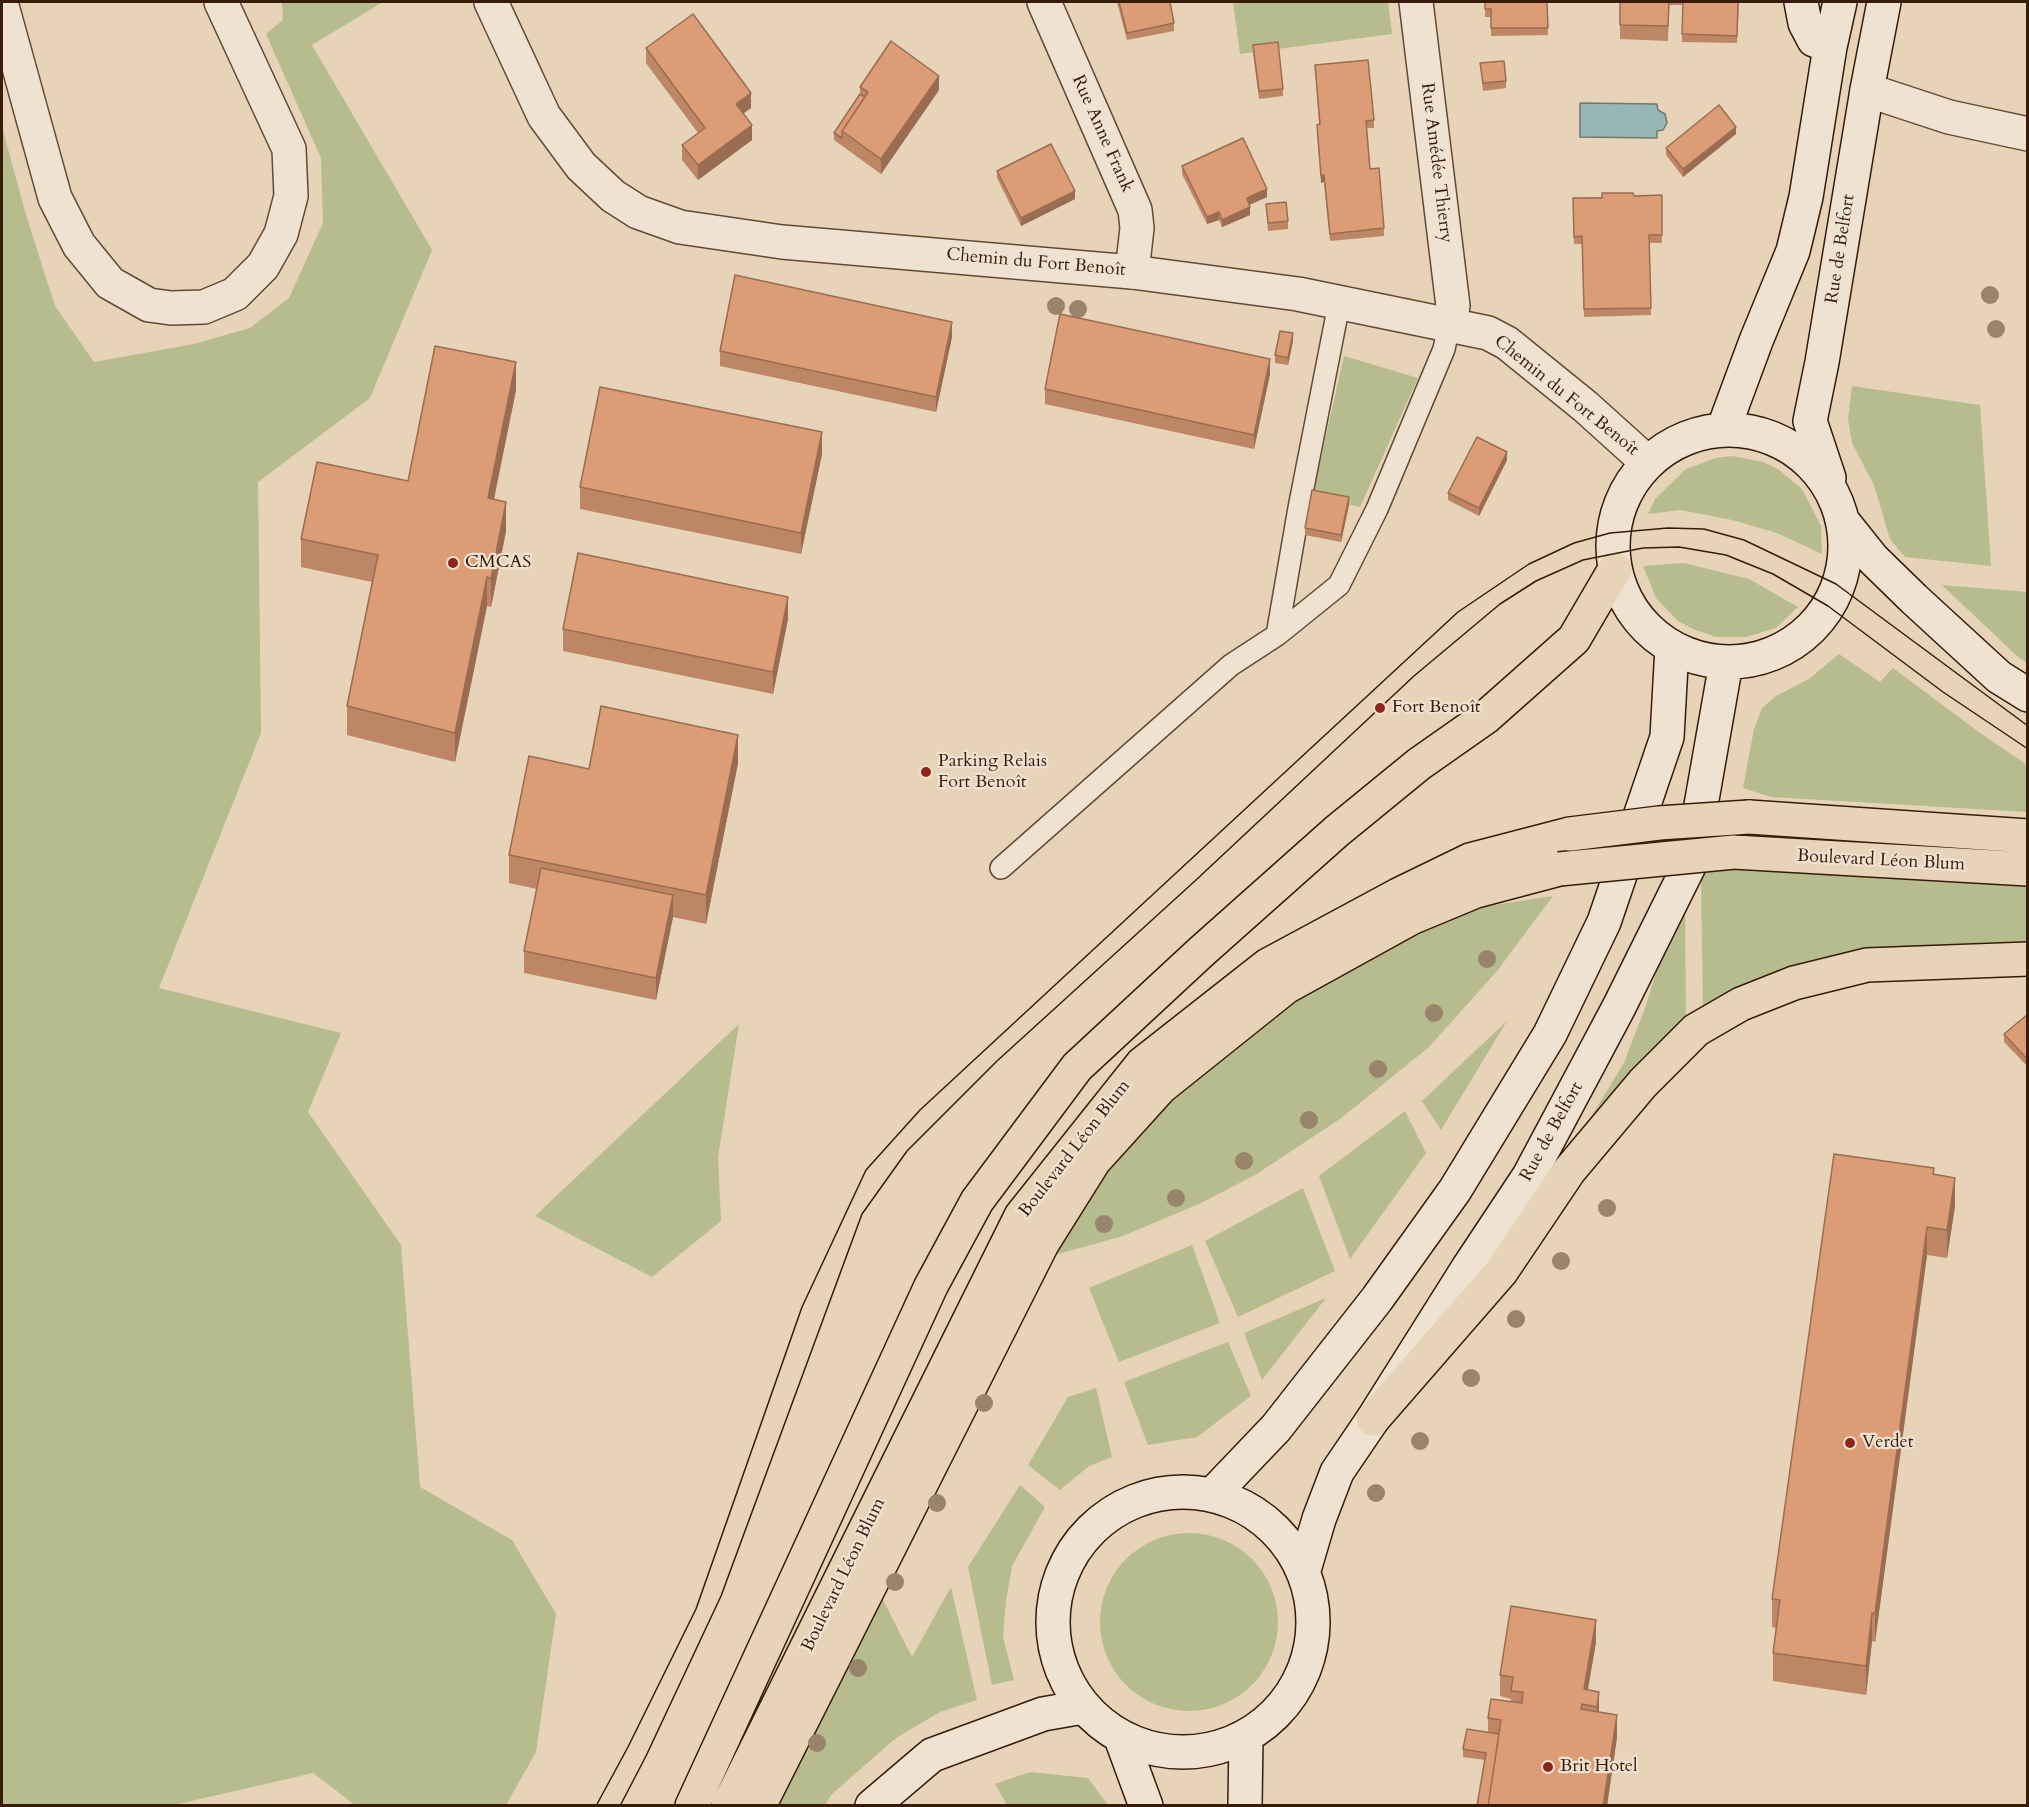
<!DOCTYPE html>
<meta charset="utf-8">
<style>
body{margin:0}
#map{position:relative;width:2029px;height:1807px;overflow:hidden;background:#e6d3b8;font-family:Cardo,serif}
canvas{display:block}
.frame{position:absolute;inset:0;border:3px solid #371c09;pointer-events:none}
</style>
<div id="map">
<canvas width="2029" height="1807"></canvas>
<div class="frame"></div>
</div>
<script>
const g = document.querySelector('canvas').getContext('2d');
g.lineJoin = 'round';
function fillPath(path, color) {
  g.fillStyle = color;
  g.fill(path, 'evenodd');
}
function poly(rows) {
  const path = new Path2D();
  for (const r of rows) {
    if (r.length === 3) {
      path.moveTo(r[0] + r[2], r[1]);
      path.arc(r[0], r[1], r[2], 0, 2 * Math.PI);
      continue;
    }
    path.moveTo(r[0], r[1]);
    for (let i = 2; i < r.length; i += 2) path.lineTo(r[i], r[i + 1]);
  }
  return path;
}
function stroke(path, color, width, dash) {
  g.strokeStyle = color;
  g.lineWidth = width;
  g.lineCap = dash ? 'butt' : 'round';
  g.setLineDash(dash || []);
  g.stroke(path);
}
function drawText(font, color, halo, rows, align = 'center') {
  g.font = font + ' Cardo,serif';
  g.lineWidth = 4.5;
  g.setLineDash([]);
  g.textBaseline = 'middle';
  g.strokeStyle = halo;
  g.fillStyle = color;
  for (const [text, x, y, turn = 0] of rows) {
    g.save();
    g.translate(x, y);
    g.rotate((+turn || 0) * Math.PI / 180);
    g.textAlign = isNaN(turn) ? turn : align;
    if (halo) g.strokeText(text, 0, 0);
    g.fillText(text, 0, 0);
    g.restore();
  }
}
const green = poly([
 [282,2,383,2,312,45,432,250,370,398,258,482,261,733,159,988,341,1033,308,1112,401,1245,420,1487,512,1540,556,1614,536,1752,506,1805,355,1805,313,1773,174,1805,2,1805,2,127,26,215,55,306,94,362,194,344,250,328,289,298,323,223,321,158,266,34,283,20],
 [1233,2,1388,2,1392,34,1240,54],
 [1344,356,1418,378,1360,507,1312,497],
 [1852,386,1980,405,1991,566,1905,557,1890,539,1874,485,1852,443,1848,419],
 [1732,456,1763,462,1778,469,1802,489,1821,526,1822,554,1777,533,1732,520,1681,510,1648,514,1655,499,1686,469,1716,458],
 [1684,563,1749,579,1798,607,1776,628,1746,637,1716,637,1693,629,1678,621,1656,598,1643,566],
 [1942,585,2027,592,2027,663,2017,656],
 [1839,654,1880,682,1893,668,1976,730,2027,765,2027,812,1771,797,1743,788,1754,729,1762,708,1776,696,1809,679],
 [1704,863,2027,876,2027,942,1899,948,1703,1014,1701,878],
 [1553,896,1497,971,1429,1047,1340,1119,1255,1175,1201,1203,1123,1236,1051,1256,1101,1176,1139,1131,1207,1069,1275,1011,1363,959,1439,923,1487,906],
 [1679,900,1685,901,1686,1027,1594,1125,1589,1120,1624,1063,1645,1008],
 [1507,1021,1441,1130,1422,1101],
 [739,1024,718,1157,721,1221,652,1277,535,1216],
 [1405,1111,1426,1153,1350,1259,1319,1176],
 [1303,1188,1335,1271,1238,1317,1205,1241],
 [1192,1245,1220,1323,1119,1362,1089,1288],
 [1326,1298,1262,1380,1244,1333],
 [1228,1342,1251,1396,1197,1437,1148,1445,1124,1382],
 [1096,1388,1112,1457,1089,1466,1060,1490,1028,1465,1068,1397],
 [1020,1485,1045,1507,1012,1566,1006,1601,1003,1637,1014,1680,992,1685,968,1567],
 [1189,1622,89],
 [951,1587,977,1700,940,1712,896,1738,832,1794,825,1805,779,1806,882,1598,912,1657],
 [1030,1772,1088,1778,1108,1805,1007,1805,995,1784]
]);
const water = poly([
 [1580,103,1657,104,1658,110,1665,114,1667,123,1663,130,1657,131,1657,138,1580,137,1580,103]
]);
const service = poly([
 [1277,635,1299,508,1339,304],
 [1001,868,1231,665,1277,635,1339,585,1377,509,1444,349,1449,325]
]);
const minor = poly([
 [1044,2,1135,210,1137,228,1132,272],
 [1416,2,1453,306,1449,325],
 [1867,90,1949,117,2028,134]
]);
const tertiary = poly([
 [491,2,544,116,581,166,613,196,638,212,680,227,782,242,1132,272,1298,294,1488,333,1507,343,1586,407,1648,463],
 [2,6,55,198,79,245,110,283,149,305,171,308,204,307,235,294,263,266,281,234,291,196,289,149,221,2]
]);
const secondary = poly([
 [1801,2,1805,23,1814,40,1830,47],
 [1729,546,116],
 [1723,430,1756,341,1793,251,1806,197,1830,47,1840,2],
 [1829,478,1810,421,1822,362,1867,90,1884,2],
 [1845,524,1873,559,1914,599,1999,677,2028,695],
 [1183,1622,130],
 [1213,1494,1276,1428,1377,1299,1455,1190,1550,1034,1604,922,1667,737,1672,647],
 [1304,1570,1319,1519,1337,1472,1373,1419,1468,1268,1529,1176,1619,1007,1691,862,1726,663],
 [1121,1738,1146,1806],
 [872,1806,932,1755,1043,1714,1083,1707],
 [1245,1806,1246,1737]
]);
const primary = poly([
 [1749,817,2028,836],
 [1734,852,2028,869],
 [1373,1419,1501,1272,1569,1171,1643,1083,1696,1030,1741,1004,1794,983,1867,965,2028,959],
 [692,1806,931,1286,977,1201,1077,1067,1201,952,1337,831,1419,764,1486,717,1574,639,1615,569],
 [728,1806,1021,1216,1142,1064,1268,965,1398,895,1470,860,1570,834],
 [759,1806,1042,1244,1094,1161,1161,1087,1286,987,1411,918,1476,891,1559,869]
]);
const tram = poly([
 [596,1806,628,1747,696,1609,802,1307,866,1170,920,1110,1458,612,1529,564,1574,543,1610,533,1668,528,1704,529,1744,540,1836,584,2028,726],
 [620,1806,646,1756,721,1596,862,1214,907,1151,997,1061,1196,880,1414,676,1500,604,1536,581,1583,560,1643,548,1679,547,1726,555,1773,574,1828,606,1943,692,2028,749]
]);
const primaryBridge = poly([
 [1570,834,1659,823,1749,817],
 [1559,869,1734,852]
]);
const trees = [
 [1990,295],
 [1056,306],
 [1078,309],
 [1996,329],
 [1487,959],
 [1434,1013],
 [1378,1069],
 [1309,1120],
 [1244,1161],
 [1176,1198],
 [1607,1208],
 [1104,1224],
 [1561,1261],
 [1516,1319],
 [1471,1378],
 [984,1403],
 [1420,1441],
 [1376,1493],
 [937,1503],
 [895,1582],
 [858,1668],
 [817,1743]
];
const wall = poly([
 [1117,2,1170,2,1174,23,1174,31,1127,40],
 [1485,2,1547,2,1548,35,1491,36,1491,17,1485,17],
 [1620,2,1739,2,1737,43,1682,42,1683,5,1669,5,1668,41,1620,39],
 [1253,45,1283,89,1283,96,1259,99,1253,52],
 [646,48,751,108,743,113,752,140,698,180,682,160,682,145,698,133,646,63],
 [1480,63,1506,81,1506,88,1483,91],
 [1315,65,1374,120,1374,128,1367,128,1370,169,1384,228,1384,236,1330,241,1324,182,1321,183,1317,132,1317,125,1319,124],
 [860,87,939,90,881,174,834,140,834,133,860,94],
 [1736,134,1683,177,1666,155,1666,148],
 [1182,166,1267,197,1249,205,1250,215,1222,227,1219,220,1207,224,1182,174],
 [997,171,1075,199,1021,226,997,178],
 [1662,195,1662,243,1649,243,1651,315,1584,317,1582,244,1574,244,1573,198],
 [1266,204,1288,221,1288,229,1268,231],
 [952,337,936,412,720,366,720,351],
 [1293,341,1288,365,1275,363,1275,355],
 [1270,374,1254,449,1045,404,1045,389],
 [516,390,494,500,506,531,491,607,487,606,455,762,347,735,347,706,372,582,301,567,301,539,408,481],
 [822,454,801,554,580,509,580,487],
 [1507,460,1479,516,1448,500,1448,493],
 [1349,505,1341,542,1305,535,1305,528],
 [788,619,773,694,563,651,563,629],
 [738,763,706,924,673,917,656,1000,524,973,524,951,537,889,509,883,509,855,589,769],
 [2028,1014,2028,1067,2004,1042,2004,1034],
 [1934,1174,1955,1206,1947,1258,1927,1255,1875,1642,1872,1641,1866,1695,1773,1681,1773,1653,1776,1628,1772,1627,1772,1599],
 [1596,1642,1588,1690,1599,1692,1599,1712,1617,1737,1607,1806,1477,1806,1485,1760,1463,1757,1463,1749,1488,1732,1488,1718,1511,1701,1511,1699,1500,1696,1500,1675]
]);
const shadedWall = poly([
 [939,76,939,90,881,174,881,159],
 [751,93,751,108,736,119,736,104],
 [752,125,752,140,698,180,698,165],
 [1736,127,1736,134,1683,177,1683,169],
 [1324,175,1324,182,1321,183,1321,176],
 [1267,189,1267,197,1247,206,1247,198],
 [1075,191,1075,199,1021,226,1021,218],
 [1250,207,1250,215,1222,227,1222,220],
 [1219,212,1219,220,1207,224,1207,217],
 [952,322,952,337,936,412,936,397],
 [1293,333,1293,341,1288,365,1288,358],
 [1270,359,1270,374,1254,449,1254,435],
 [516,362,516,390,488,527,488,498],
 [822,432,822,454,801,554,801,533],
 [1507,452,1507,460,1479,516,1479,508],
 [1349,497,1349,505,1341,542,1341,535],
 [506,502,506,531,491,607,491,579],
 [487,577,487,606,455,762,455,733],
 [788,597,788,619,773,694,773,672],
 [738,735,738,763,706,924,706,895],
 [673,895,673,917,656,1000,656,978],
 [1955,1178,1955,1206,1947,1258,1947,1230],
 [1927,1227,1927,1255,1875,1642,1875,1613],
 [1872,1613,1872,1641,1866,1695,1866,1666],
 [1596,1620,1596,1642,1585,1705,1584,1689],
 [1599,1692,1599,1714,1597,1729,1597,1707],
 [1617,1715,1617,1737,1607,1806,1603,1806]
]);
const building = poly([
 [1119,2,1170,2,1174,23,1127,33,1119,2],
 [1485,2,1547,2,1548,28,1491,28,1491,9,1485,9,1485,2],
 [1620,2,1669,2,1668,26,1620,25,1620,2],
 [1683,2,1738,2,1737,36,1682,34,1683,2],
 [693,14,751,93,736,104,752,125,698,165,682,145,705,128,646,48,693,14],
 [891,41,939,76,881,159,842,131,868,92,860,87,891,41],
 [1278,42,1283,89,1259,91,1253,45,1278,42],
 [1368,60,1374,120,1366,121,1370,169,1379,168,1384,228,1330,234,1324,175,1321,176,1317,125,1320,124,1315,65,1368,60],
 [1504,61,1506,81,1483,83,1480,63,1504,61],
 [860,94,865,97,842,131,842,138,834,133,860,94],
 [1719,105,1736,127,1683,169,1666,148,1719,105],
 [1243,138,1267,189,1247,198,1250,207,1222,220,1219,212,1207,217,1182,166,1243,138],
 [1051,144,1075,191,1021,218,997,171,1051,144],
 [1602,193,1633,193,1634,196,1662,195,1662,235,1649,235,1651,308,1584,309,1582,236,1574,237,1573,198,1602,198,1602,193],
 [1286,202,1288,221,1268,223,1266,204,1286,202],
 [735,275,952,322,936,397,720,351,735,275],
 [1060,314,1270,359,1254,435,1045,389,1060,314],
 [1280,331,1293,333,1288,358,1275,355,1280,331],
 [435,346,516,362,488,498,506,502,491,579,487,577,455,733,347,706,378,555,301,539,317,462,408,481,435,346],
 [600,387,822,432,801,533,580,487,600,387],
 [1477,437,1507,452,1479,508,1448,493,1477,437],
 [1312,490,1349,497,1341,535,1305,528,1312,490],
 [578,553,788,597,773,672,563,629,578,553],
 [601,706,738,735,706,895,509,855,529,756,589,769,601,706],
 [541,868,673,895,656,978,524,951,541,868],
 [2028,1014,2028,1060,2004,1034,2028,1014],
 [1834,1154,1934,1168,1933,1174,1955,1178,1947,1230,1927,1227,1875,1613,1872,1613,1866,1666,1773,1653,1780,1600,1772,1599,1834,1154],
 [1511,1606,1596,1620,1584,1689,1599,1692,1597,1707,1582,1704,1581,1709,1617,1715,1603,1806,1488,1806,1501,1720,1488,1718,1491,1699,1522,1703,1523,1692,1511,1691,1513,1677,1500,1675,1511,1606],
 [1467,1729,1499,1734,1488,1806,1477,1806,1486,1753,1463,1749,1467,1729]
]);
const markers = [
 [453,563,6,"#8f2418"],
 [1380,708,6,"#8f2418"],
 [926,772,6,"#8f2418"],
 [1850,1443,6,"#8f2418"],
 [1548,1767,6,"#8f2418"]
];
const streetNames = [
 ["Rue Anne Frank",1102,134,66],
 ["Rue Amédée Thierry",1436,163,83],
 ["Rue de Belfort",1841,249,-81],
 ["Chemin du Fort Benoît",1036,263,5],
 ["Chemin du Fort Benoît",1566,396,39],
 ["Boulevard Léon Blum",1881,861,3],
 ["Rue de Belfort",1552,1132,-61],
 ["Boulevard Léon Blum",1075,1149,-52],
 ["Boulevard Léon Blum",844,1575,-64]
];
const poiNames = [
 ["CMCAS",465,563],
 ["Fort Benoît",1392,708],
 ["Parking Relais",938,762],
 ["Fort Benoît",938,783],
 ["Verdet",1862,1443],
 ["Brit Hotel",1560,1767]
];
fillPath(green, '#b6bc8e');
fillPath(water, '#98b6b6');
stroke(water, '#717871', 1.5);
stroke(service, '#634a35', 24);
stroke(minor, '#634a35', 36);
stroke(tertiary, '#634a35', 36);
stroke(secondary, '#371c09', 36);
stroke(primary, '#371c09', 36);
stroke(service, '#efe2d1', 21);
stroke(minor, '#efe2d1', 33);
stroke(tertiary, '#efe2d1', 33);
stroke(secondary, '#efe2d1', 33);
stroke(primary, '#e6d3b8', 33);
stroke(tram, '#371c09', 1.5);
stroke(primaryBridge, '#371c09', 36, []);
stroke(primaryBridge, '#e6d3b8', 33);
g.fillStyle = '#97846a';
for (const [x, y] of trees) {
  g.beginPath();
  g.arc(x, y, 9, 0, 2 * Math.PI);
  g.fill();
}
fillPath(wall, '#bd8665');
fillPath(shadedWall, '#9a6d52');
fillPath(building, '#dc9c75');
stroke(building, '#9a6d52', 1.5);
for (const [x, y, r, color] of markers) {
  const dot = new Path2D();
  dot.arc(x, y, r, 0, 2 * Math.PI);
  g.fillStyle = color;
  g.fill(dot);
  stroke(dot, '#efe2d1', 2);
}
drawText('18px', '#371c09', '#efe2d1', streetNames);
drawText('18px', '#371c09', '#efe2d1', poiNames, 'left');
</script>
